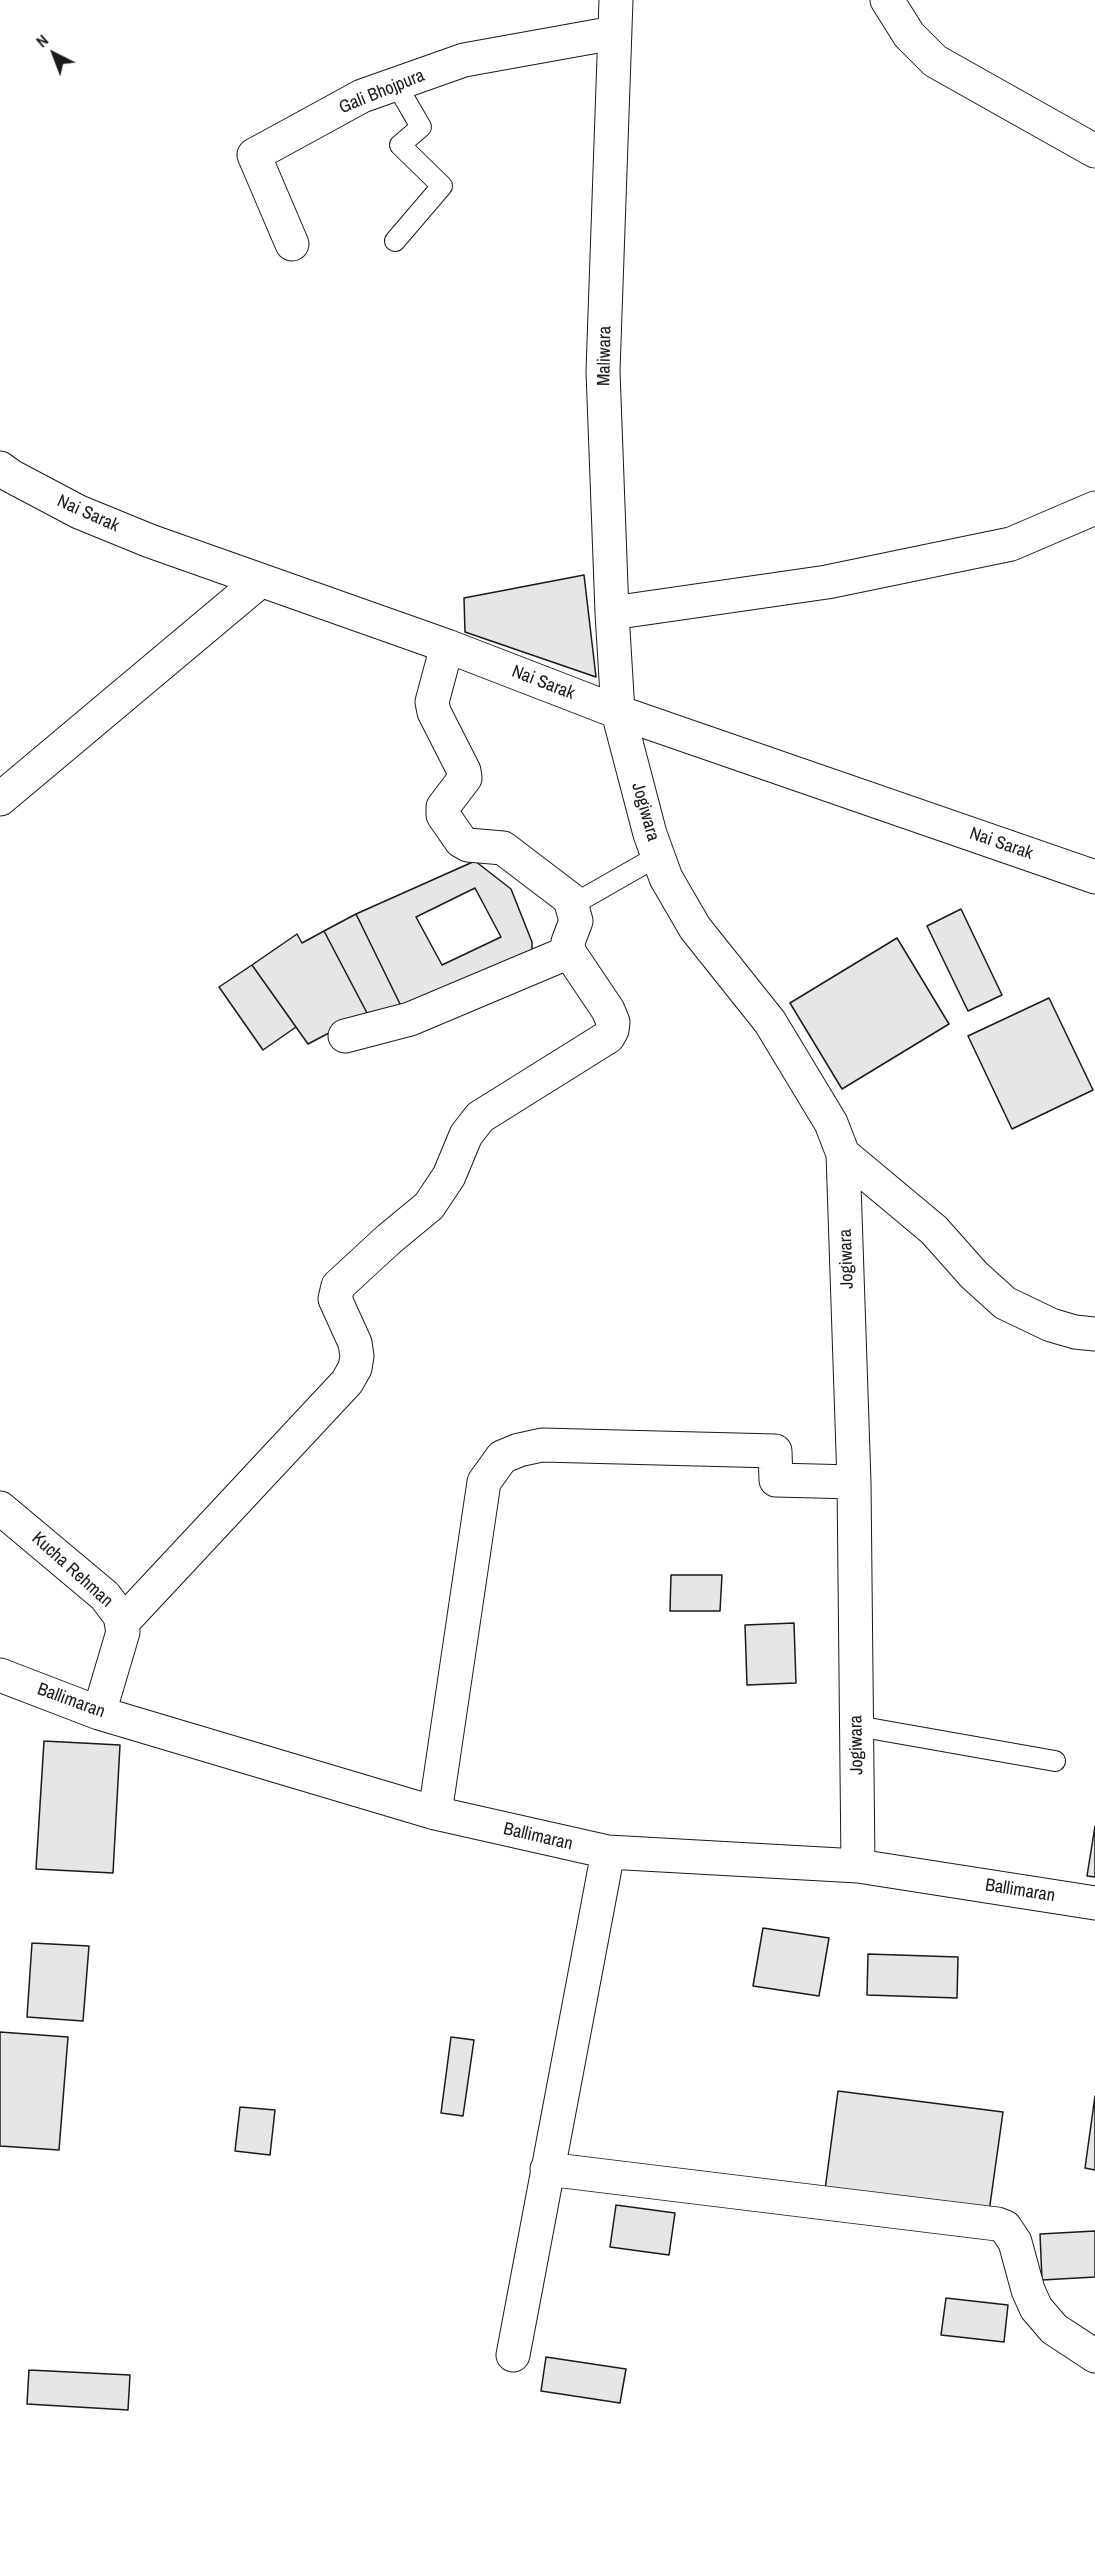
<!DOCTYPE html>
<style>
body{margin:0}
#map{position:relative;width:1095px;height:2559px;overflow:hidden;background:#fff;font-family:"Archivo Narrow",sans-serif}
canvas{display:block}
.north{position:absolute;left:24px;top:24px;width:60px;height:60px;-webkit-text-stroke:4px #fff;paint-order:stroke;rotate:318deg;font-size:16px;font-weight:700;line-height:24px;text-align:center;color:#1a1a1a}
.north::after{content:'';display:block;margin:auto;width:21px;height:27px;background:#1a1a1a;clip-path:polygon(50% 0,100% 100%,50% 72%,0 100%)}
</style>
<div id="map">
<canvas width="1095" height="2559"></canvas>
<div class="north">N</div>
</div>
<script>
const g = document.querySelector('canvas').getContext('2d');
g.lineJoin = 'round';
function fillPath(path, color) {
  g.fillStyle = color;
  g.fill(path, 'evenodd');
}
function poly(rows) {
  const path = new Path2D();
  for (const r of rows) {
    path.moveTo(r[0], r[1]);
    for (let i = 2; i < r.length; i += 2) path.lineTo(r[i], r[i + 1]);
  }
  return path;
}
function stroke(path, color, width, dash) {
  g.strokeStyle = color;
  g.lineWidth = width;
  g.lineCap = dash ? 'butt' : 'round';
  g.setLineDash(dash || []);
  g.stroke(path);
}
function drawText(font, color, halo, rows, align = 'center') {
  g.font = font + ' "Archivo Narrow",sans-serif';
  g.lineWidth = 4.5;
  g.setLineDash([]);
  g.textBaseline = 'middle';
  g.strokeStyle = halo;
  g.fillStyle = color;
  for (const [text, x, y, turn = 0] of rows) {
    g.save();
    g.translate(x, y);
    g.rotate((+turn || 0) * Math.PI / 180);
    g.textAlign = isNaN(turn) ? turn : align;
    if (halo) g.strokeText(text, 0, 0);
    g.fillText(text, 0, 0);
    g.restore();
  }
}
const building = poly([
 [584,575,596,677,465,632,464,598,584,575],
 [475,861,511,889,532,942,532,950,401,1006,356,914,475,861],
 [475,888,501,937,442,965,416,917,475,888],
 [961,909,1002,995,968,1011,927,926,961,909],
 [356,914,401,1006,367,1013,324,931,356,914],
 [324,931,367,1013,308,1044,252,965,297,934,302,943,324,931],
 [897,938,949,1024,842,1089,790,1003,897,938],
 [252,965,296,1027,263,1050,219,987,252,965],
 [1049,998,1093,1090,1012,1129,968,1036,1049,998],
 [671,1575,722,1575,720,1611,670,1611,671,1575],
 [794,1623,796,1683,747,1685,745,1625,794,1623],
 [44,1741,120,1745,113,1873,36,1869,44,1741],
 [1095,1826,1095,1877,1087,1876,1095,1826],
 [763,1928,829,1938,819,1996,753,1986,763,1928],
 [32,1943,89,1946,83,2021,27,2017,32,1943],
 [868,1954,958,1957,957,1998,867,1995,868,1954],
 [0,2032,68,2037,59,2150,0,2146,0,2032],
 [451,2037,474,2040,463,2116,441,2113,451,2037],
 [838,2091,1003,2112,989,2212,825,2190,838,2091],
 [1095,2096,1095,2170,1085,2168,1095,2096],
 [240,2107,275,2110,270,2155,235,2151,240,2107],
 [616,2205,675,2213,669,2255,610,2247,616,2205],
 [1095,2231,1095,2277,1042,2280,1040,2234,1095,2231],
 [946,2298,1008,2305,1004,2342,941,2335,946,2298],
 [546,2357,626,2369,620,2403,541,2391,546,2357],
 [29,2370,130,2375,128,2410,27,2404,29,2370]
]);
const lane = poly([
 [395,241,442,186,400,145,421,127,396,84],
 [572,905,658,856],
 [857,1726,1055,1761]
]);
const street = poly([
 [616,0,603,371,612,613,618,712,650,834,666,878,695,928,770,1022,831,1123,843,1154,854,1482,858,1866],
 [887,0,909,35,935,61,1095,151],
 [292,244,254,155,362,96,464,60,614,33],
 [0,468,11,476,79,512,150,541,447,646,618,712,1095,877],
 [612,613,827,582,1011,544,1095,508],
 [0,799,260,581],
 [345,1036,410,1019,569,952],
 [843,1154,934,1230,974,1275,1005,1303,1051,1325,1075,1332,1095,1334],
 [0,1508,105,1596,120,1616,123,1632,99,1713],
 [122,1623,347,1382,355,1368,357,1356,355,1343,335,1299,338,1286,389,1239,429,1206,449,1176,466,1135,480,1117,608,1037,612,1030,613,1022,608,1010,569,952,568,942,576,921,570,899,503,848,468,845,461,841,443,815,443,807,465,778,464,771,434,712,432,702,447,646],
 [0,1675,99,1713,435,1813,608,1852,858,1866,1095,1903],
 [435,1813,484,1482,502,1457,519,1450,542,1445,775,1451,776,1480,854,1482],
 [547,2169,997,2224,1005,2227,1015,2242,1028,2290,1036,2308,1054,2329,1095,2356],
 [513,2355,608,1852]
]);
const streetNames = [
 ["Gali Bhojpura",382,92,-22],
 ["Maliwara",605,356,-89],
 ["Nai Sarak",88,514,24],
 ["Nai Sarak",543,683,21],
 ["Jogiwara",645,812,74],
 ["Nai Sarak",1001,844,19],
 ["Jogiwara",847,1259,-92],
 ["Kucha Rehman",72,1570,42],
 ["Ballimaran",71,1701,20],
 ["Jogiwara",857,1745,-91],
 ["Ballimaran",538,1837,13],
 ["Ballimaran",1020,1891,9]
];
fillPath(building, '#e6e6e6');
stroke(building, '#1a1a1a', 1.5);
stroke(lane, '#1a1a1a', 22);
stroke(street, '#1a1a1a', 35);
stroke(lane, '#fff', 20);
stroke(street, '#fff', 33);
drawText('18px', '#1a1a1a', '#fff', streetNames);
</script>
